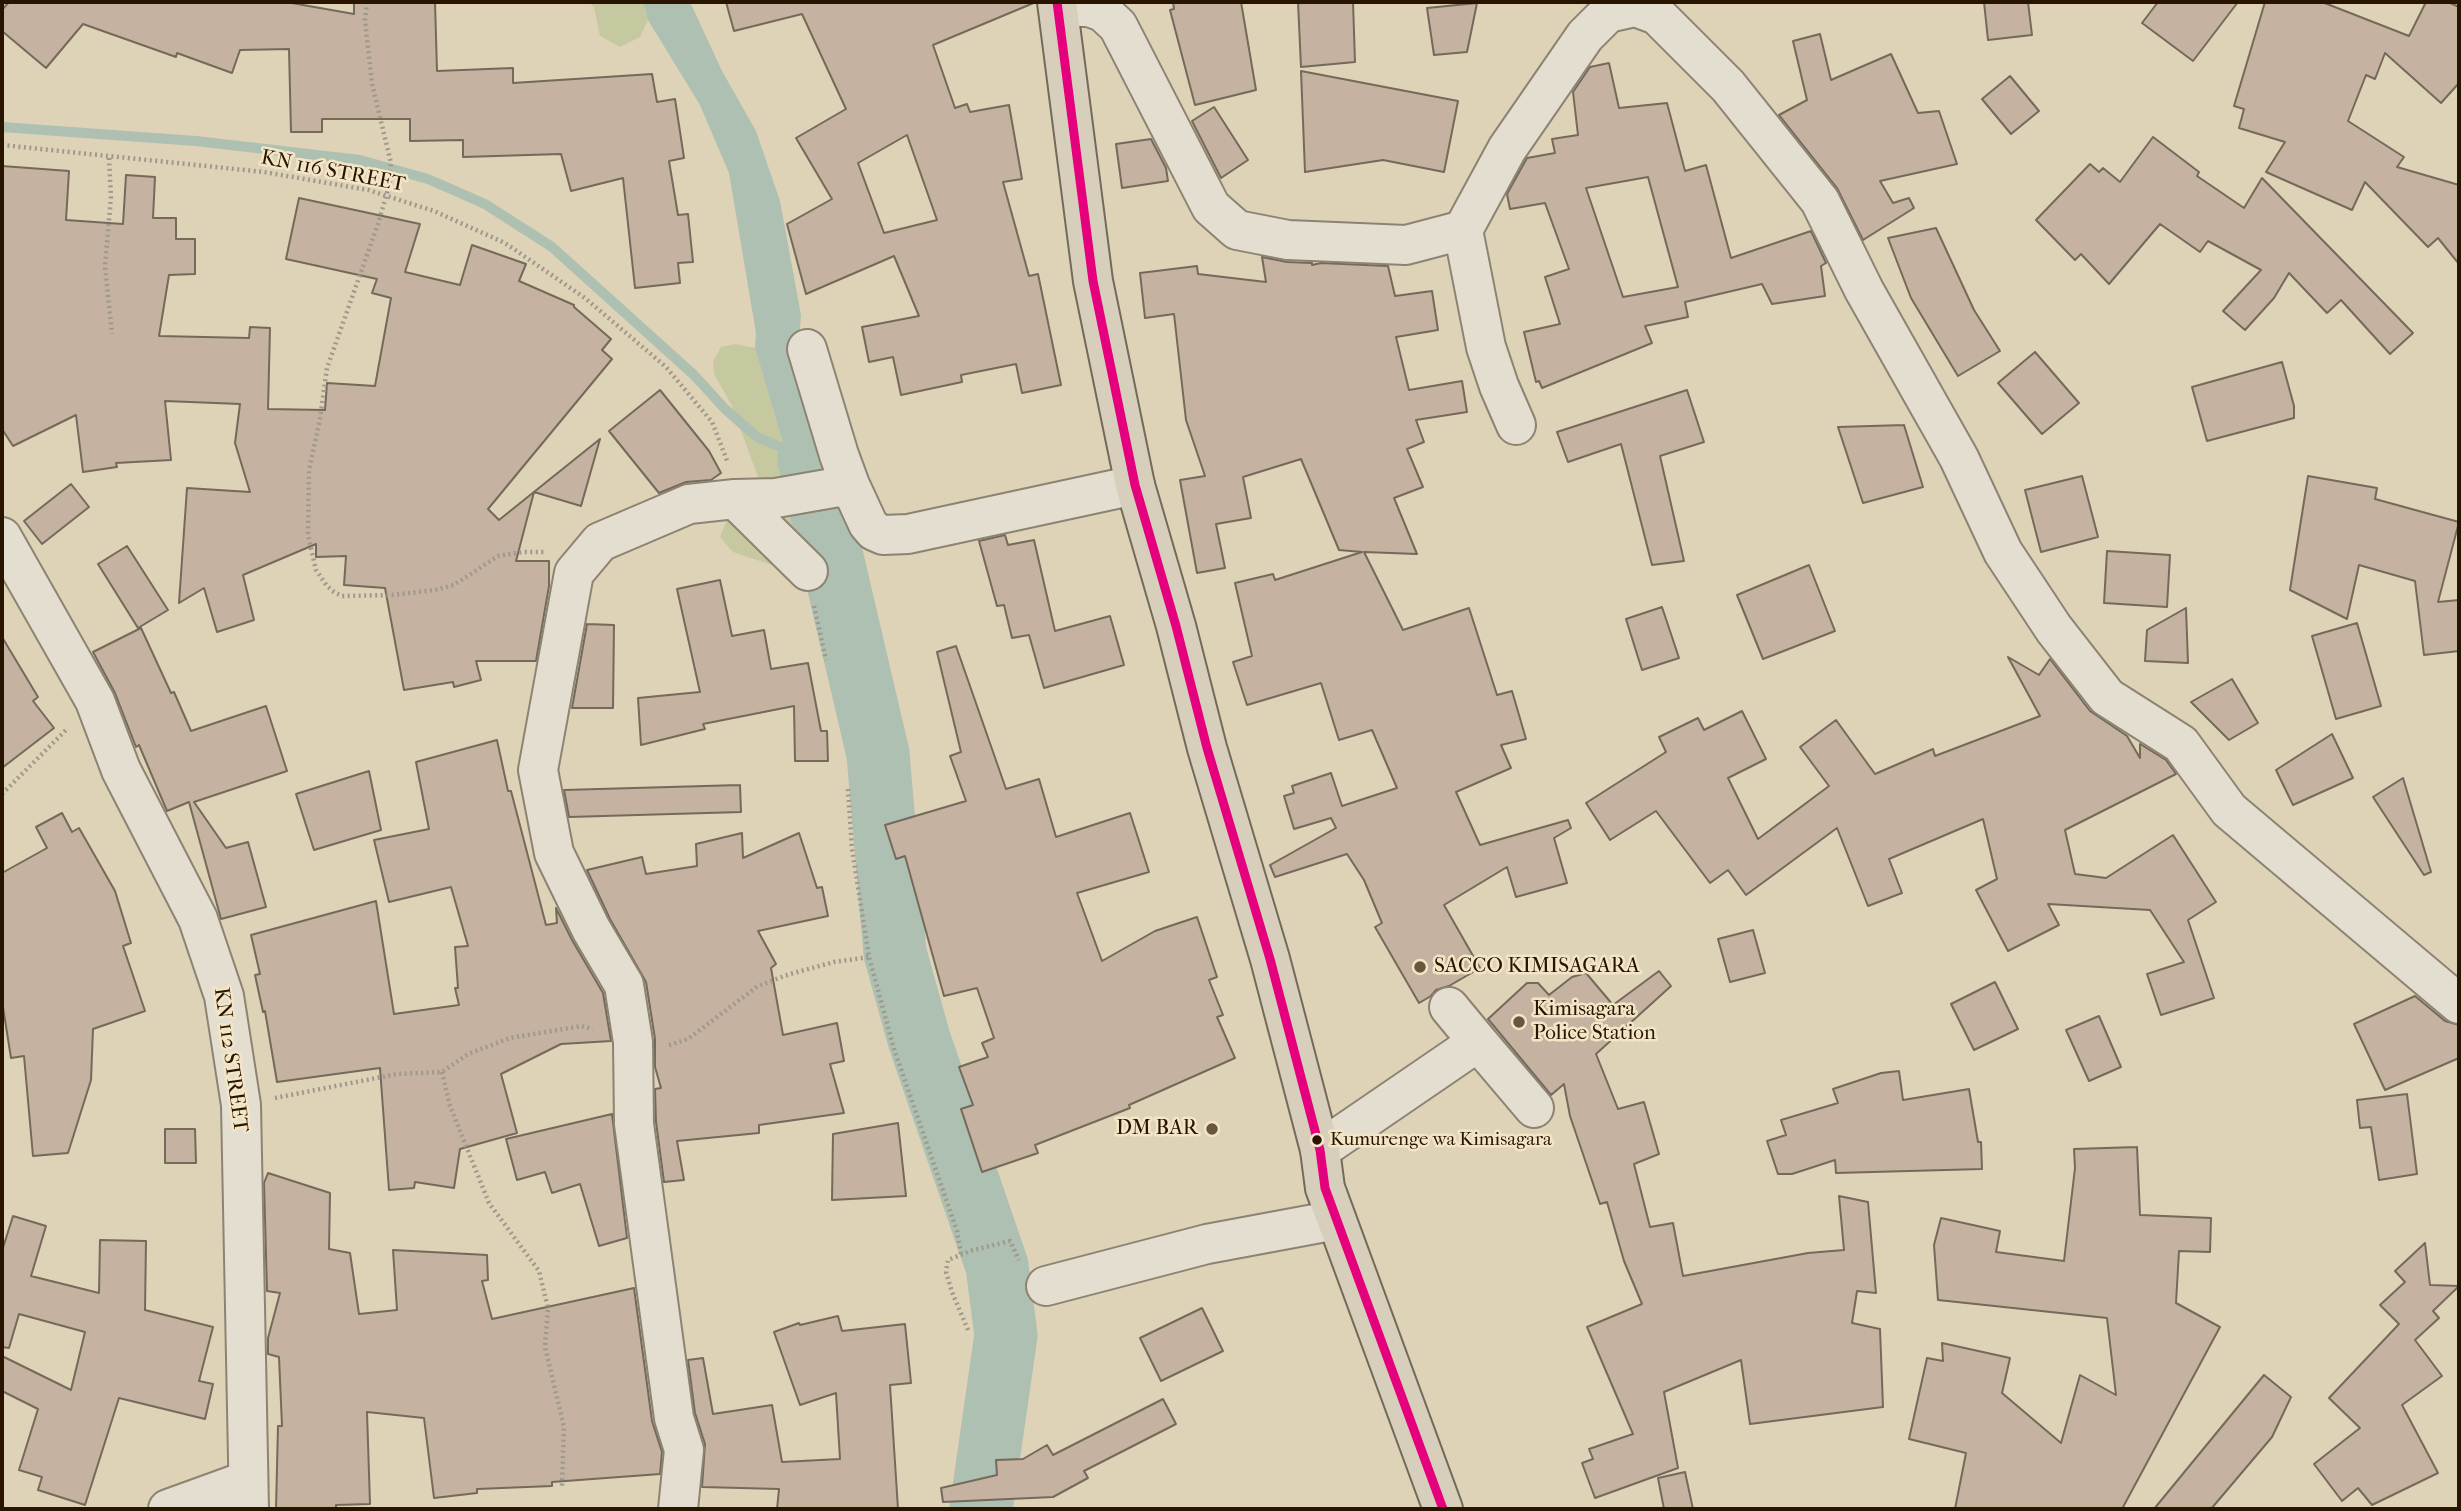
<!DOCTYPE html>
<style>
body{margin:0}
#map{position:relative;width:2461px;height:1511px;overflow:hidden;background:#ded2b7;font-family:"IM FELL French Canon",serif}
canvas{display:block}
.frame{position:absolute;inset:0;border:4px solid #291400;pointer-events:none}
</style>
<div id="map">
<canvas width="2461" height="1511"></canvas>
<div class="frame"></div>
</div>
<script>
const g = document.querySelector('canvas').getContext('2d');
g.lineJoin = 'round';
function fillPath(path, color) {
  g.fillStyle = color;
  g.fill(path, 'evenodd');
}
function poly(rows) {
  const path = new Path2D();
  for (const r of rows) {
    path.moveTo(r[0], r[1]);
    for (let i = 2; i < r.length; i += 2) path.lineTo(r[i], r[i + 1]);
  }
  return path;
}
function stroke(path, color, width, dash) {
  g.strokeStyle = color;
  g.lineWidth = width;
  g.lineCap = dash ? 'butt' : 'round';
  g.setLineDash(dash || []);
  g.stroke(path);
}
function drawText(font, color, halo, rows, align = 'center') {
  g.font = font + ' "IM FELL French Canon",serif';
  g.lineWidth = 5;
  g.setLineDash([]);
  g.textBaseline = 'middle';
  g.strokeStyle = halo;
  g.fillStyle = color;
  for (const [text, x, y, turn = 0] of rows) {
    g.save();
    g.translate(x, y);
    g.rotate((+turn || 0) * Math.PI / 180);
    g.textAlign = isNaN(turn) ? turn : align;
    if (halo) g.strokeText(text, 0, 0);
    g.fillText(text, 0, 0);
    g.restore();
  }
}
const green = poly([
 [589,2,643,2,648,20,640,37,620,47,600,36,594,7],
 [736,344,755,348,785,450,791,474,789,482,761,485,732,406,714,374,713,362,721,347],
 [797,504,809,522,817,548,813,565,795,571,769,564,733,552,720,537,727,520,761,507]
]);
const water = poly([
 [643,2,690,2,722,71,756,131,780,201,801,315,799,341,824,454,809,459,785,450,755,348,756,333,729,173,700,105,648,20]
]);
const stream = poly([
 [2,127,196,141,360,160,428,179,485,204,552,247,694,375,725,409,757,437,809,459]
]);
const river = poly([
 [809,459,878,754,895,953,919,1039,997,1266,1006,1335,981,1509]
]);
const building = poly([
 [9,2,286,2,354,14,354,2,435,2,437,71,513,68,513,83,652,74,657,102,675,99,684,158,669,161,678,215,688,214,693,262,678,263,680,283,635,288,623,178,571,191,561,154,463,157,463,140,410,141,410,119,322,119,322,132,291,132,289,49,240,50,232,73,177,53,176,57,83,24,46,68,2,31,2,10,9,2],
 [726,2,1036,2,933,45,955,108,967,104,970,112,1009,105,1022,179,1003,182,1029,276,1038,274,1061,385,1022,393,1016,364,961,375,962,382,901,395,893,357,869,362,862,327,919,316,894,256,806,294,787,224,832,199,796,138,846,109,802,14,734,31,726,2],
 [907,135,937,220,884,233,858,163,907,135],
 [1173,2,1241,2,1256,90,1195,105,1170,10,1174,9,1173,2],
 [1298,2,1353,2,1355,62,1301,67,1298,2],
 [1984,2,2028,2,2032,35,1988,40,1984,2],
 [2158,2,2238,2,2193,61,2142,23,2158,2],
 [2265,2,2322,2,2409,36,2426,2,2448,2,2459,7,2459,83,2441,103,2385,53,2375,79,2366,75,2348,121,2404,157,2397,167,2459,185,2459,264,2438,238,2428,247,2365,182,2352,210,2266,172,2285,142,2239,128,2244,109,2234,106,2265,2],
 [1477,3,1467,52,1434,55,1427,8,1477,3],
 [1820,34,1831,80,1891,54,1918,113,1939,111,1957,164,1880,181,1893,203,1909,198,1914,208,1863,240,1837,188,1779,115,1807,100,1793,41,1820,34],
 [1609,63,1619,108,1667,103,1685,171,1706,165,1731,258,1811,231,1826,263,1821,266,1825,296,1772,304,1762,284,1685,302,1688,317,1645,326,1652,343,1542,388,1539,381,1536,382,1524,332,1560,324,1545,277,1569,269,1545,203,1510,209,1507,194,1527,158,1555,153,1552,139,1578,135,1573,92,1590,67,1609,63],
 [1648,177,1678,287,1623,297,1586,188,1648,177],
 [1301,71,1458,101,1444,172,1383,160,1305,172,1301,71],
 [2010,76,2039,111,2011,134,1982,99,2010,76],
 [1214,107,1248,160,1221,178,1192,121,1214,107],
 [2153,137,2199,172,2197,176,2244,208,2262,178,2413,333,2390,354,2341,300,2327,313,2289,273,2274,298,2245,330,2223,311,2261,270,2208,241,2200,252,2160,224,2109,284,2081,254,2075,260,2036,220,2090,164,2099,172,2103,168,2120,182,2153,137],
 [1151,139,1166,168,1168,181,1122,188,1116,144,1151,139],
 [2,166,69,171,66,220,123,224,126,175,155,177,153,218,176,218,176,239,195,239,195,274,169,275,159,336,249,338,250,327,270,328,268,409,325,410,327,383,375,386,391,298,372,293,377,279,286,259,299,198,420,224,405,272,460,285,472,245,526,264,519,281,574,305,574,307,611,339,602,350,612,359,488,509,499,520,600,439,581,506,534,492,516,561,549,561,549,586,536,661,476,661,481,680,454,687,453,682,404,690,385,588,344,585,346,556,316,557,316,544,243,575,254,620,217,632,204,588,179,603,187,488,250,492,235,443,240,404,165,401,171,460,116,463,117,467,83,472,76,415,13,446,2,429,2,166],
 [1936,228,1974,310,2000,351,1958,376,1911,298,1888,238,1936,228],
 [1262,257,1287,262,1312,263,1312,265,1321,263,1388,266,1395,296,1432,291,1438,330,1396,337,1409,390,1462,381,1467,412,1416,420,1424,442,1407,449,1423,487,1394,498,1417,554,1364,552,1403,630,1469,608,1497,695,1512,691,1526,739,1501,745,1511,768,1456,792,1480,845,1568,820,1571,828,1554,838,1567,883,1516,897,1507,867,1444,905,1480,968,1449,986,1436,990,1431,996,1419,1003,1375,927,1382,923,1364,880,1347,854,1275,877,1270,865,1336,828,1331,818,1294,829,1284,796,1294,793,1292,786,1331,773,1342,806,1397,788,1372,730,1339,740,1321,683,1247,705,1233,662,1252,656,1235,583,1273,574,1275,580,1362,552,1339,550,1301,459,1243,477,1251,518,1216,524,1225,568,1197,573,1180,480,1205,476,1186,420,1174,314,1145,318,1140,273,1197,266,1198,274,1266,282,1262,257],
 [2035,352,2079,403,2042,434,1998,383,2035,352],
 [2282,362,2294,406,2294,418,2207,441,2192,387,2282,362],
 [660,390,709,451,721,473,711,480,686,482,659,493,609,431,660,390],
 [1687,390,1704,442,1660,456,1684,561,1652,565,1621,444,1568,462,1557,432,1687,390],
 [1904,425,1923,487,1863,503,1838,427,1904,425],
 [2082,476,2098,537,2041,552,2025,490,2082,476],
 [2308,476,2377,488,2375,499,2459,522,2438,602,2459,600,2459,651,2424,655,2415,581,2359,565,2347,619,2290,590,2308,476],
 [71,484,89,507,42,544,24,521,71,484],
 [1005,535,1008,545,1034,540,1055,631,1110,616,1124,665,1044,688,1029,635,1012,638,1004,605,997,606,979,541,1005,535],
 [127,546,168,610,138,628,98,564,127,546],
 [2107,551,2170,555,2167,607,2104,603,2107,551],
 [1809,565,1835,631,1763,659,1737,595,1809,565],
 [720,580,732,636,764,630,771,669,808,663,821,731,827,731,828,761,795,761,794,706,703,724,705,729,641,745,638,698,700,692,677,589,720,580],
 [1662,607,1679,658,1642,670,1626,619,1662,607],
 [2186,608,2188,663,2145,661,2147,630,2186,608],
 [2357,623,2381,706,2336,719,2312,636,2357,623],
 [587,624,614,625,613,708,572,708,587,624],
 [141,628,171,693,174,692,191,731,266,706,287,771,194,802,226,848,248,842,266,907,221,919,189,802,167,811,139,745,136,747,115,693,93,652,141,628],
 [2,637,38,697,33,701,54,728,2,768,2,637],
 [956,646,1006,789,1039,779,1056,837,1130,813,1149,872,1077,893,1102,961,1155,931,1197,917,1217,977,1209,980,1223,1015,1217,1017,1235,1058,1129,1105,1130,1108,1035,1145,1038,1153,982,1172,961,1109,973,1105,959,1067,988,1057,982,1043,994,1038,977,988,944,996,905,856,896,859,885,825,966,801,950,756,961,752,937,652,956,646],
 [2008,657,2039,675,2050,659,2090,711,2127,736,2140,758,2140,744,2166,760,2176,774,2065,830,2075,874,2106,878,2173,835,2216,902,2188,920,2214,998,2161,1015,2147,974,2184,962,2150,910,2048,904,2059,925,2008,951,1976,890,1997,879,1983,819,1889,859,1902,893,1868,906,1837,828,1746,895,1728,870,1710,883,1656,811,1610,840,1586,803,1666,752,1659,737,1698,718,1704,730,1742,711,1766,759,1728,778,1758,839,1829,786,1800,747,1836,720,1875,774,1933,749,1935,756,2040,716,2008,657],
 [2232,679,2258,723,2229,740,2191,702,2232,679],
 [2332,734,2353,778,2293,805,2276,770,2332,734],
 [497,740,508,791,511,791,546,925,557,923,556,908,572,940,603,993,611,1041,561,1044,501,1074,517,1133,460,1149,454,1188,415,1182,414,1188,389,1190,380,1068,277,1082,265,1011,263,1012,255,975,260,974,251,935,376,901,394,1014,459,1005,455,988,458,988,455,947,468,946,451,887,389,902,374,840,429,829,416,762,497,740],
 [369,771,381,830,314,850,296,794,369,771],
 [2403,778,2431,872,2424,875,2373,797,2403,778],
 [740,785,741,812,569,817,564,790,740,785],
 [62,813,72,832,79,828,115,891,131,943,123,946,145,1011,93,1029,91,1080,68,1153,33,1156,24,1056,11,1058,2,1001,2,873,47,848,36,827,62,813],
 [742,833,743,858,799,833,817,888,822,887,828,916,758,931,776,964,771,968,783,1035,837,1023,844,1061,830,1064,844,1113,759,1125,759,1133,677,1141,684,1180,664,1182,656,1122,655,1089,661,1088,655,1067,655,1039,646,982,610,919,587,870,642,857,646,874,697,866,696,844,742,833],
 [1753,930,1765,973,1730,982,1718,939,1753,930],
 [1659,971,1671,986,1596,1054,1618,1109,1644,1102,1659,1154,1634,1164,1650,1227,1673,1223,1683,1276,1808,1253,1844,1250,1839,1196,1868,1202,1876,1293,1857,1291,1852,1323,1880,1329,1883,1407,1750,1424,1741,1360,1664,1392,1678,1468,1595,1498,1582,1463,1593,1459,1589,1449,1633,1434,1587,1327,1642,1304,1624,1261,1607,1202,1600,1204,1570,1116,1564,1084,1551,1095,1488,1019,1527,983,1538,983,1549,995,1572,977,1586,973,1613,1005,1659,971],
 [1995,982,2018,1029,1974,1050,1951,1004,1995,982],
 [2415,996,2445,1021,2459,1025,2459,1058,2385,1090,2354,1024,2415,996],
 [2099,1016,2121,1067,2089,1081,2066,1030,2099,1016],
 [1899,1071,1903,1100,1969,1089,1978,1142,1981,1142,1982,1169,1836,1173,1835,1160,1792,1174,1778,1174,1767,1141,1786,1135,1781,1120,1838,1103,1833,1089,1881,1073,1899,1071],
 [2407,1094,2417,1174,2379,1180,2371,1127,2360,1128,2357,1100,2407,1094],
 [612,1114,627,1238,599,1246,580,1184,552,1193,545,1172,517,1180,506,1139,612,1114],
 [898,1123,906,1196,832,1200,833,1134,898,1123],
 [165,1129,195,1129,196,1163,165,1163,165,1129],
 [2137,1147,2140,1215,2211,1218,2210,1252,2179,1251,2176,1303,2220,1327,2122,1509,1955,1509,1966,1453,1909,1439,1927,1358,1943,1361,1942,1343,2010,1358,2002,1393,2061,1443,2080,1375,2116,1395,2107,1318,1938,1300,1934,1245,1941,1218,2000,1231,1996,1252,2064,1261,2075,1168,2074,1149,2137,1147],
 [268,1173,330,1193,329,1249,350,1253,359,1314,397,1310,393,1250,487,1255,488,1280,482,1281,492,1319,634,1288,652,1421,662,1452,660,1474,552,1482,552,1486,477,1489,477,1493,434,1498,424,1418,367,1412,370,1504,336,1505,336,1509,276,1509,278,1426,282,1426,279,1357,268,1354,268,1338,280,1293,267,1291,264,1183,268,1173],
 [13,1216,46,1226,31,1276,99,1293,100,1240,146,1241,145,1310,213,1327,199,1381,213,1384,205,1419,119,1398,85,1505,38,1490,42,1477,19,1470,38,1409,2,1391,2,1356,71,1390,85,1332,19,1314,9,1348,2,1347,2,1251,13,1216],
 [2425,1243,2430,1285,2459,1286,2433,1311,2439,1318,2415,1340,2442,1376,2402,1405,2438,1473,2372,1505,2358,1488,2342,1501,2314,1464,2360,1428,2329,1398,2399,1324,2380,1305,2405,1282,2395,1271,2425,1243],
 [1202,1308,1223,1351,1161,1381,1140,1338,1202,1308],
 [838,1316,842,1331,905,1324,911,1383,890,1385,898,1509,777,1509,779,1489,702,1487,705,1444,695,1413,688,1360,703,1358,713,1414,772,1405,782,1462,840,1459,836,1393,800,1405,774,1332,799,1323,800,1325,838,1316],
 [2264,1375,2291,1397,2272,1437,2211,1509,2154,1509,2264,1375],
 [1163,1399,1176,1424,1084,1471,1088,1478,1053,1497,943,1502,941,1488,997,1475,996,1460,1023,1459,1047,1445,1053,1455,1163,1399],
 [1685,1472,1693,1509,1664,1509,1658,1478,1685,1472]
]);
const path = poly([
 [367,2,365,20,372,84,391,163,389,186,378,224,327,368,320,419,309,470,308,535,316,570,327,586,334,592,342,596,392,595,435,590,454,585,498,556,522,552,546,552],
 [2,145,264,172,368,190,434,211,505,243,585,298,666,367,712,422,728,463],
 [109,158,111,197,105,266,112,334],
 [814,606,826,660],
 [848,789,852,849,869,957,894,1049,957,1231,961,1254],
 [2,794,67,729],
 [669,1045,688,1039,758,986,790,974,834,962,869,957],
 [442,1072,450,1106,489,1203,539,1271,548,1308,545,1347,564,1427,562,1486],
 [275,1098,397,1074,442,1072,468,1054,510,1038,581,1026,593,1029],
 [968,1330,952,1292,946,1272,948,1260,970,1251,1010,1241,1019,1260]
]);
const minor = poly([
 [1058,7,1089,7,1103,12,1118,26,1211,207,1237,230,1288,240,1406,245,1463,230,1507,149,1585,36,1608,13,1635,7,1657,15,1728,86,1820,201,1864,290,1959,458,2003,552,2054,629,2107,697,2181,744,2229,810,2459,1004],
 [1463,230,1486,347,1499,386,1516,425],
 [807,349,839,455,850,485,868,524,874,531,883,535,908,534,1135,485],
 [735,499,808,571],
 [2,537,95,701,121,770,198,919,224,996,241,1105,249,1509],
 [1449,1007,1478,1042],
 [1320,1150,1478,1042,1534,1108],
 [1046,1286,1207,1244,1336,1220],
 [168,1509,248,1480],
 [678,1509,684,1450,674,1418,634,1124,633,1042,624,985,591,929,554,853,538,770,574,573,600,542,689,504,735,499,776,498,850,485]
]);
const major = poly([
 [1057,2,1093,281,1135,485,1176,626,1207,748,1270,959,1320,1150,1325,1188,1443,1509]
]);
const bus1 = poly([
 [1057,2,1093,281,1135,485,1176,626,1207,748,1270,959,1320,1150,1325,1188,1443,1509]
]);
const markers = [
 [1420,967,7,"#685640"],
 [1519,1022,7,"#685640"],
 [1212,1129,7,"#685640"],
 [1317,1140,6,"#291400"]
];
const busNames = [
 ["Kumurenge wa Kimisagara",1330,1140]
];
const streetNames = [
 ["KN 116 STREET",333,172,11],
 ["KN 112 STREET",230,1060,82]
];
const poiNames = [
 ["SACCO KIMISAGARA",1434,967],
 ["Kimisagara",1533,1010],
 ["Police Station",1533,1034],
 ["DM BAR",1198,1129,"right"]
];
fillPath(green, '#c6c89f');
fillPath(water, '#aec0b1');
stroke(stream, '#aec0b1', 10);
stroke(river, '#aec0b1', 63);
fillPath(building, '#c5b2a1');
stroke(building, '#736a5a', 2);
stroke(minor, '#8d8372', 42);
stroke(major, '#736a5a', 42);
stroke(path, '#9f988c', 4.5, [2, 3.5]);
stroke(minor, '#e3ded0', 38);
stroke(major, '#d7cfbc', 38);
stroke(bus1, '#e5007d', 9);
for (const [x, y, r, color] of markers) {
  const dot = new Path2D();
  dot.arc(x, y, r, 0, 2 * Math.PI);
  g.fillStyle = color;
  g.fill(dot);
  stroke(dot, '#f3e6c6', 2.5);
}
drawText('19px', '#291400', '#f3e6c6', busNames, 'left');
drawText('21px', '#291400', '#f3e6c6', streetNames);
drawText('21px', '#291400', '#f3e6c6', poiNames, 'left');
</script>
